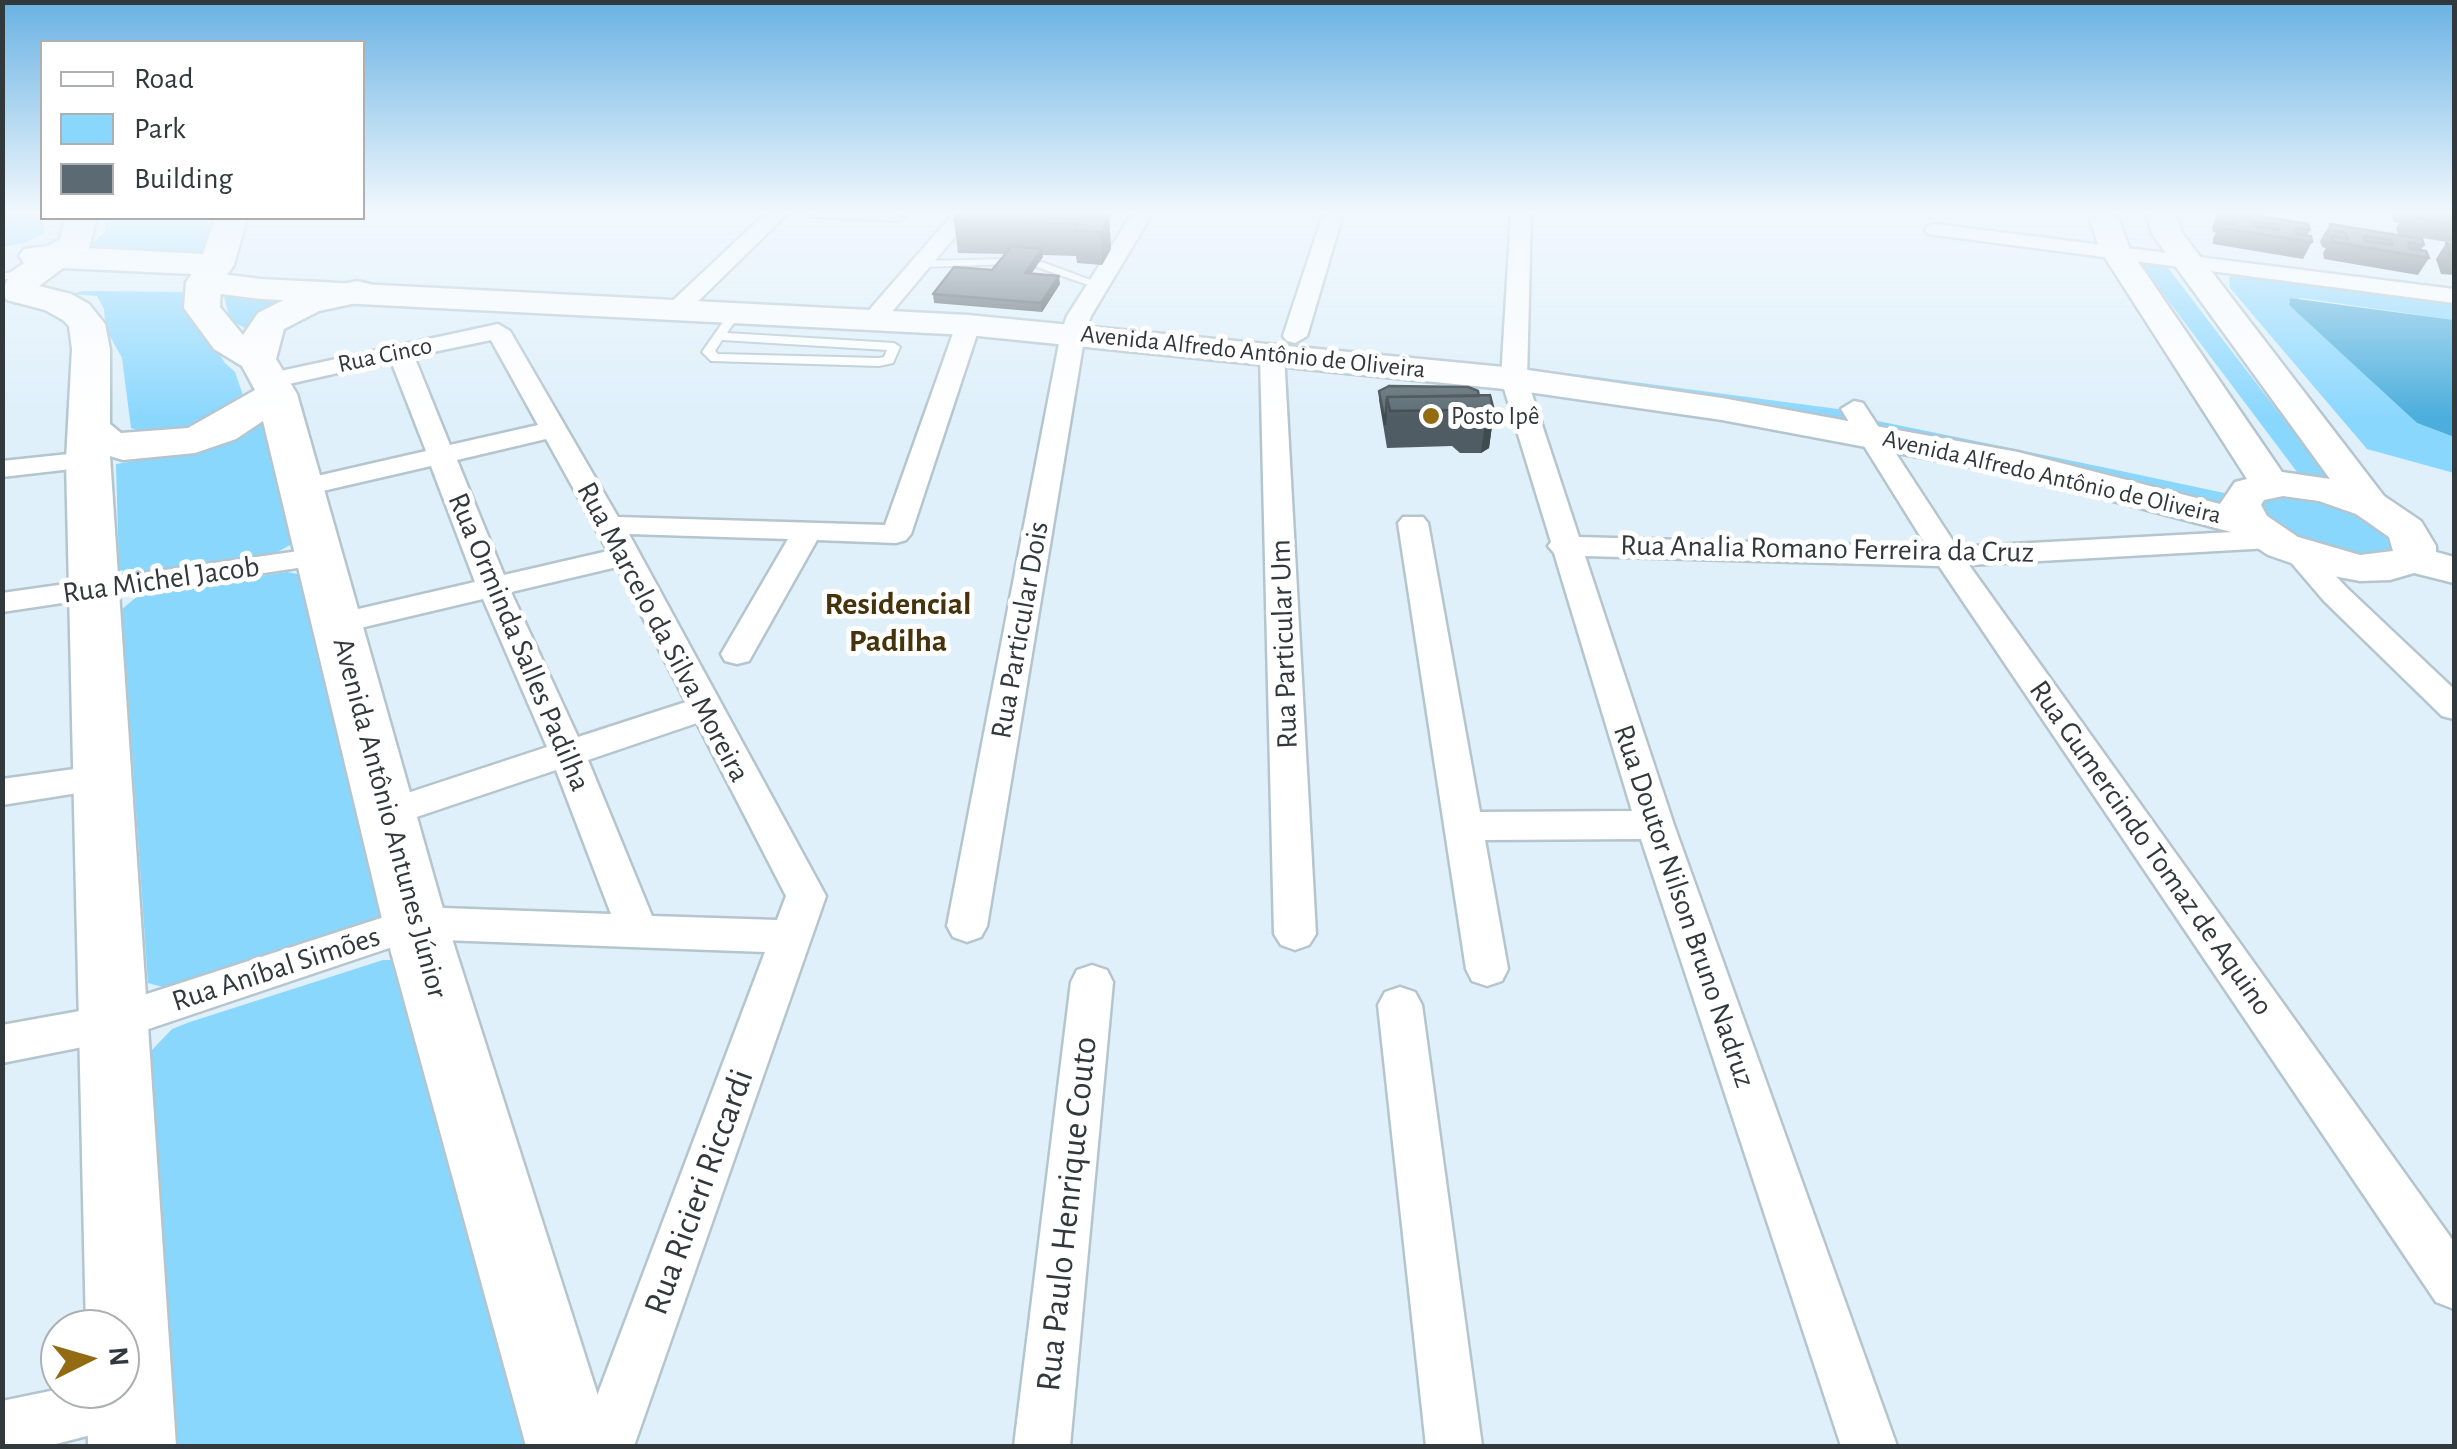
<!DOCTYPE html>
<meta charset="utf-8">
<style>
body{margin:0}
#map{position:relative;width:2457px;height:1449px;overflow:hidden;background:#dff0fa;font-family:"Alegreya Sans",sans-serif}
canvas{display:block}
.frame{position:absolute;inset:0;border:5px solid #32393d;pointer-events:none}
.legend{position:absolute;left:40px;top:40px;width:325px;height:180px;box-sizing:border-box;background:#fff;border:2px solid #adb0b1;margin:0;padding:12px 18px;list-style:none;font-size:30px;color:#32393d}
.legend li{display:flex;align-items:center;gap:20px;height:50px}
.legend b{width:50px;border:2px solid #adb0b1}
.north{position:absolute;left:40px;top:1309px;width:100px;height:100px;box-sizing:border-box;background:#fff;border:2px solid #adb0b1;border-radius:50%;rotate:85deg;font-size:28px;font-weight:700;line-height:40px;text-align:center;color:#32393d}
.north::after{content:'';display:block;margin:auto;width:35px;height:45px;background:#926b13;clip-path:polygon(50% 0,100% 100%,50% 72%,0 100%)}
</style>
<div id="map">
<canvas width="2457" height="1449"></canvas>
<div class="frame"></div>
<ul class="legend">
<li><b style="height:12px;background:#fff"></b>Road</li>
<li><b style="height:28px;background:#8ad7fe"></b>Park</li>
<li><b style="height:28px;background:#5c6b73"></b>Building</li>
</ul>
<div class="north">N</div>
</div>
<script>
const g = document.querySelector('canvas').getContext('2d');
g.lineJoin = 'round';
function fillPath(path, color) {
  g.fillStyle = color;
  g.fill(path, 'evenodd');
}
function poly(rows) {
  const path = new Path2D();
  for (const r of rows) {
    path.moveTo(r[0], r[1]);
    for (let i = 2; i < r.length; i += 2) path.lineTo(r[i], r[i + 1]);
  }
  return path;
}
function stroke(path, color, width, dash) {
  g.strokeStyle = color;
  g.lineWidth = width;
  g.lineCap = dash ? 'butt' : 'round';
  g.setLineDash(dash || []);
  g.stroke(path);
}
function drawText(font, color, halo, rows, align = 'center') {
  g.font = font + ' "Alegreya Sans",sans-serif';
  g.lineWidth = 10;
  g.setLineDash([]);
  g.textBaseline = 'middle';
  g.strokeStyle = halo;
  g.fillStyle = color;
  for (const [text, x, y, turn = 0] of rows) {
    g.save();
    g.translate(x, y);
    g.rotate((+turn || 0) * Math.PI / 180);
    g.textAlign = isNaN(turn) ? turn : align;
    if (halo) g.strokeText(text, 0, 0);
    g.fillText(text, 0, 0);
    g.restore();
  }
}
const green = poly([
 [3,214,42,214,45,233,27,242,3,247],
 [104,218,209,218,209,242,204,256,86,248,105,232],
 [2149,261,2165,264,2332,482,2300,476,2140,263],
 [2250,274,2454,304,2454,320,2301,298,2288,302,2417,423,2454,437,2454,473,2367,449,2230,288,2229,277],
 [83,291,182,292,225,363,235,372,244,398,200,428,147,433,131,428,122,358,106,329,104,309,97,296,70,294],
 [223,292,306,299,252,332,230,320],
 [1528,368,1838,409,1849,422,1525,377],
 [1868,419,2107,468,2229,494,2225,505,1871,428],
 [268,420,292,544,272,555,143,574,119,570,116,464,172,455,235,438],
 [2292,491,2378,516,2399,550,2347,559,2265,524,2259,500],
 [287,572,308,576,382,919,170,989,148,983,122,609,139,595],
 [383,960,399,960,407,969,532,1446,175,1446,147,1063,151,1051,172,1029,190,1022]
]);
const water = poly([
 [2290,298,2454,320,2454,437,2417,423,2289,305]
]);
const lane = poly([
 [810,214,890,214,905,218,900,221,815,217,810,214],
 [1007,259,1011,260,1011,264,921,267,916,264,921,261,1007,259],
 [1034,262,1042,262,1104,285,1094,287,1034,266,1034,262],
 [32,268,37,271,36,273,2,280,2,274,32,268],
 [734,311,740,314,727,333,894,343,900,347,893,363,879,366,711,361,702,352,730,312,734,311],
 [722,340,887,350,884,357,879,358,718,354,715,351,722,340]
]);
const street = poly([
 [765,214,787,214,683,316,667,316,663,311,667,306,765,214],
 [953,214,974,214,880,326,864,326,860,321,864,316,953,214],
 [1132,214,1152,214,1091,316,1085,333,987,926,981,937,967,942,953,937,947,926,1061,333,1067,316,1132,214],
 [1323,214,1343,214,1307,336,1295,343,1287,341,1283,336,1323,214],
 [1511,214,1531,214,1527,379,1579,537,1927,547,1841,409,1854,401,1863,403,1957,547,2270,530,2280,533,2285,539,2280,545,2270,548,1969,565,2454,1242,2454,1309,2436,1302,1939,566,1585,556,1674,825,1897,1446,1841,1446,1641,839,1485,840,1508,969,1502,981,1487,986,1472,981,1466,969,1398,523,1403,517,1423,517,1428,523,1480,812,1632,811,1554,553,1548,546,1551,542,1501,379,1511,214],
 [1935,224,2454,289,2454,303,1928,234,1925,230,1928,226,1935,224],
 [968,318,980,325,911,534,906,540,896,543,817,540,749,661,737,664,725,661,721,654,788,539,629,534,826,896,634,1446,578,1446,765,952,416,939,113,1041,2,1063,2,1025,113,1005,415,907,611,914,556,770,387,827,374,824,368,814,374,804,547,747,483,599,339,633,328,630,323,623,328,616,475,582,431,466,301,496,291,494,287,488,291,482,426,451,391,361,271,388,262,385,258,380,262,375,498,324,510,331,618,517,885,525,956,325,968,318],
 [491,340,538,425,450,445,414,356,491,340],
 [546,439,608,551,504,575,457,460,546,439],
 [617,567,686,702,578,737,511,592,617,567],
 [697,723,786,896,777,920,652,916,588,760,697,723],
 [1272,347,1284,354,1316,934,1309,945,1295,950,1281,945,1274,934,1260,354,1272,347],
 [88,452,102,460,98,466,2,477,2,461,88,452],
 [2298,544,2309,547,2346,587,2454,689,2454,719,2442,716,2324,601,2283,553,2287,547,2298,544],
 [320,548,331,551,335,557,331,563,2,612,2,593,320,548],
 [103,765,116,769,121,778,116,787,2,805,2,779,103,765],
 [1092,965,1107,970,1113,982,1070,1446,1014,1446,1071,982,1077,970,1092,965],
 [1400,987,1415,992,1422,1005,1482,1446,1426,1446,1378,1005,1385,992,1400,987],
 [130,1374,149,1382,157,1401,149,1420,48,1446,2,1446,2,1401,60,1389,120,1389,120,1376,130,1374]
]);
const secondary = poly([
 [2088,214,2117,214,2130,250,2282,472,2330,479,2152,234,2147,214,2176,214,2182,233,2384,496,2421,521,2436,546,2436,552,2454,557,2454,583,2414,573,2390,580,2360,581,2323,574,2268,555,2235,533,2015,475,1722,420,1514,390,968,335,261,299,204,292,193,289,188,282,193,275,204,272,261,279,968,315,1514,368,1722,398,2018,452,2220,504,2235,482,2247,479,2100,250,2088,214],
 [2283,496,2319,501,2356,514,2389,537,2393,551,2360,555,2298,537,2267,516,2261,505,2264,500,2283,496]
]);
const primary = poly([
 [65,218,97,218,89,248,203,254,215,218,247,218,234,265,221,283,220,307,243,335,258,313,295,294,357,281,370,284,375,292,370,300,319,311,284,329,276,359,297,394,447,923,614,1446,526,1446,383,923,263,421,236,439,195,453,123,460,110,456,176,1446,88,1446,87,1389,120,1389,120,1329,86,1329,66,460,72,349,69,326,63,320,45,310,7,300,2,292,11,272,24,263,19,256,24,249,48,246,60,239,65,218],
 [63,268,192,274,186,282,184,308,214,349,242,366,255,390,188,428,121,433,110,424,110,349,105,324,89,304,71,294,39,286,63,268]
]);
const wall = poly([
 [2218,214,2248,214,2310,230,2307,235,2312,242,2303,259,2213,244,2213,238,2216,233,2213,232,2212,227],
 [2393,214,2454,214,2454,243,2398,234,2396,228,2399,223,2394,222,2392,217],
 [1109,216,1111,249,1102,265,1077,263,1076,256,1043,255,1032,273,1060,284,1042,312,934,303,933,294,992,270,1005,254,958,253,954,220],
 [2330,224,2424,245,2421,250,2429,258,2418,275,2324,259,2323,253,2326,248,2322,247,2320,241],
 [2446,243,2454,245,2454,275,2441,274,2436,259],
 [1379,391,1479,396,1494,411,1489,448,1481,453,1460,453,1452,446,1387,448,1379,400]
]);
const shadedWall = poly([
 [1109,216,1111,249,1102,265,1100,232],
 [1042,249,1043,257,1026,281,1025,273],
 [1059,276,1060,284,1042,312,1041,303],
 [1494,411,1489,448,1481,453,1486,416]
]);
const building = poly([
 [959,214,1080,214,1109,216,1100,232,1074,230,1078,224,954,220,959,214],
 [2221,214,2248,214,2308,224,2310,230,2295,228,2296,234,2311,236,2312,242,2222,228,2221,222,2236,224,2235,218,2221,216,2221,214],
 [2252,221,2278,225,2279,230,2252,226,2252,221],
 [2407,214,2437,214,2437,216,2454,218,2454,224,2408,217,2407,214],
 [2330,224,2422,239,2424,245,2408,242,2410,249,2426,251,2429,258,2334,242,2332,236,2348,239,2346,233,2331,230,2330,224],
 [2364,236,2391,240,2393,245,2365,241,2364,236],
 [2446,243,2454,245,2454,257,2452,257,2446,243],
 [1012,246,1042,249,1025,273,1059,276,1041,303,933,294,954,267,992,270,1012,246],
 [1389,386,1468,387,1478,391,1479,396,1387,397,1385,424,1379,391,1389,386],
 [1490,395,1494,411,1486,416,1464,416,1456,410,1390,411,1387,397,1490,395]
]);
const markers = [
 [1431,416,10,"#926b13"]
];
const farStreetnames = [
 ["Avenida Alfredo Antônio de Oliveira",1253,352,6],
 ["Rua Cinco",385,355,-12],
 ["Avenida Alfredo Antônio de Oliveira",2052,477,13]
];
const farPoinames = [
 ["Posto Ipê",1451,416]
];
const streetNames = [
 ["Rua Analia Romano Ferreira da Cruz",1827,549,1],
 ["Rua Michel Jacob",161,580,-8],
 ["Rua Particular Dois",1020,630,-80],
 ["Rua Marcelo da Silva Moreira",663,632,62],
 ["Rua Orminda Salles Padilha",519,642,67],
 ["Rua Particular Um",1284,644,-92],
 ["Avenida Antônio Antunes Júnior",390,818,75],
 ["Rua Gumercindo Tomaz de Aquino",2151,848,55],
 ["Rua Doutor Nilson Bruno Nadruz",1684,906,71],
 ["Rua Aníbal Simões",276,969,-18]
];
const neighbourhoodNames = [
 ["Residencial",898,604],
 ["Padilha",898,641]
];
const nearStreetnames = [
 ["Rua Ricieri Riccardi",699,1192,-70],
 ["Rua Paulo Henrique Couto",1067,1214,-84]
];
fillPath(green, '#8ad7fe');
fillPath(water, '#4caedc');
stroke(lane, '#b4c5ce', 4);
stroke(street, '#b4c5ce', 5);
stroke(secondary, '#b4c5ce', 5);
stroke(primary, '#b4c5ce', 5);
fillPath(lane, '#fff');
fillPath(street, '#fff');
fillPath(secondary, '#fff');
fillPath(primary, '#fff');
fillPath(wall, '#4f5c63');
fillPath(shadedWall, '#404b50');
fillPath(building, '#5c6b73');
stroke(building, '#404b50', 2.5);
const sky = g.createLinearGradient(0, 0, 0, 417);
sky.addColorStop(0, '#69b2e3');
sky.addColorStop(0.51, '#f1f8fd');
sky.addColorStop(1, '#f1f8fd00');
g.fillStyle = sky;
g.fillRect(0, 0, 2457, 417);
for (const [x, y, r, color] of markers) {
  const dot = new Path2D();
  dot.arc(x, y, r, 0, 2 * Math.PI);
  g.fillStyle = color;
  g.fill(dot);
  stroke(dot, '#fff', 4);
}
drawText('25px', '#32393d', '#fff', farStreetnames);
drawText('25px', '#32393d', '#fff', farPoinames, 'left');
drawText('30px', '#32393d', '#fff', streetNames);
drawText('bold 32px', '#46330c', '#fff', neighbourhoodNames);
drawText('35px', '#32393d', '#fff', nearStreetnames);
</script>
